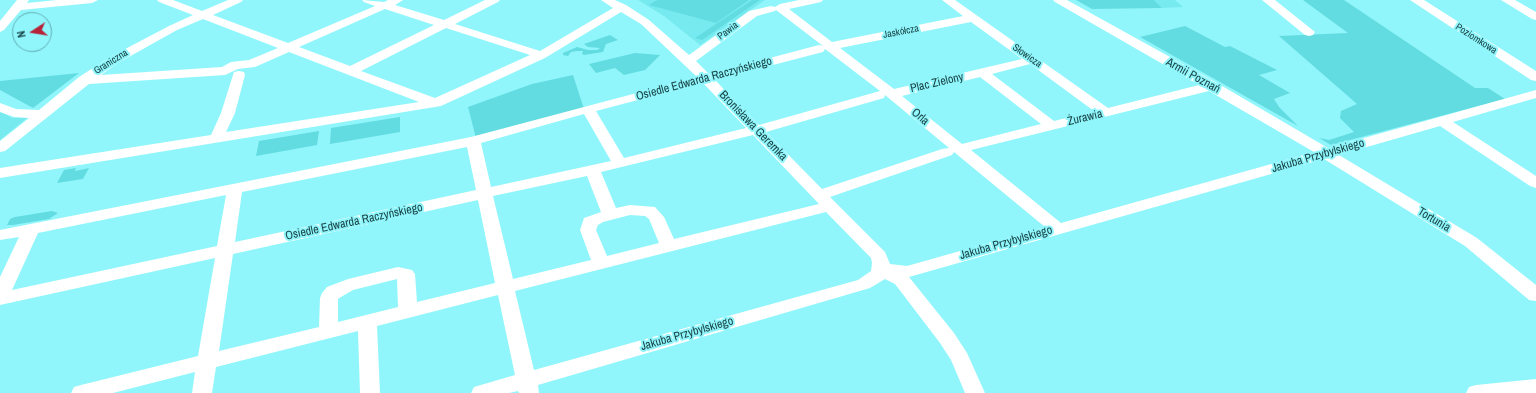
<!DOCTYPE html>
<meta charset="utf-8">
<style>
body{margin:0}
#map{position:relative;width:1536px;height:393px;overflow:hidden;background:#90f6fb;font-family:"Archivo Narrow",sans-serif}
canvas{display:block}
.north{position:absolute;left:12px;top:12px;width:40px;height:40px;box-sizing:border-box;background:#90f6fb;border:1px solid #60afb3;border-radius:50%;rotate:258deg;font-size:11px;font-weight:700;line-height:16px;text-align:center;color:#184446}
.north::after{content:'';display:block;margin:auto;width:14px;height:18px;background:#b6243a;clip-path:polygon(50% 0,100% 100%,50% 72%,0 100%)}
</style>
<div id="map">
<canvas width="1536" height="393"></canvas>
<div class="north">N</div>
</div>
<script>
const g = document.querySelector('canvas').getContext('2d');
g.lineJoin = 'round';
function fillPath(path, color) {
  g.fillStyle = color;
  g.fill(path, 'evenodd');
}
function poly(rows) {
  const path = new Path2D();
  for (const r of rows) {
    path.moveTo(r[0], r[1]);
    for (let i = 2; i < r.length; i += 2) path.lineTo(r[i], r[i + 1]);
  }
  return path;
}
function drawText(font, color, halo, rows, align = 'center') {
  g.font = font + ' "Archivo Narrow",sans-serif';
  g.lineWidth = 4;
  g.setLineDash([]);
  g.textBaseline = 'middle';
  g.strokeStyle = halo;
  g.fillStyle = color;
  for (const [text, x, y, turn = 0] of rows) {
    g.save();
    g.translate(x, y);
    g.rotate((+turn || 0) * Math.PI / 180);
    g.textAlign = isNaN(turn) ? turn : align;
    if (halo) g.strokeText(text, 0, 0);
    g.fillText(text, 0, 0);
    g.restore();
  }
}
const built = poly([
 [638,0,765,0,700,45,664,16],
 [1154,0,1175,0,1183,7,1162,8],
 [0,111,12,118,27,118,0,140]
]);
const green = poly([
 [657,0,749,0,716,23,649,5],
 [752,0,760,0,702,40,695,38],
 [1076,0,1154,0,1162,8,1092,9],
 [1303,0,1344,0,1475,88,1488,88,1505,99,1331,145,1319,138,1329,140,1354,132,1340,118,1341,111,1357,104,1279,36,1348,33],
 [1185,26,1225,47,1230,46,1277,70,1259,75,1290,93,1274,99,1279,107,1298,126,1140,37],
 [610,35,618,40,606,44,603,52,584,55,582,54,583,51,577,51,571,52,568,56,563,55,563,53,577,47,588,50,597,50,600,48,588,47,584,44],
 [635,53,660,55,645,70,624,75,615,68,596,73,589,64],
 [79,73,33,108,0,90,0,81],
 [573,75,584,109,476,138,468,107,532,84],
 [400,117,400,132,330,144,331,128],
 [319,131,317,145,256,156,259,141],
 [76,168,75,171,89,168,83,179,57,183,64,170],
 [52,211,58,213,49,219,13,225,7,225,10,219,15,217]
]);
const minor = poly([
 [17,0,29,0,27,3,57,0,98,0,92,3,21,10,4,30,0,32,0,21,17,0],
 [157,0,173,0,202,11,228,0,243,0,241,2,213,15,288,43,375,6,364,2,362,0,384,2,388,0,403,0,395,5,444,20,485,0,500,0,498,2,455,24,540,51,613,8,601,0,615,0,626,5,649,20,689,55,749,11,771,6,775,7,780,4,799,0,823,0,821,2,789,9,832,42,963,16,942,0,955,0,1108,108,1199,85,1055,2,1053,0,1067,0,1217,83,1328,148,1536,90,1536,98,1453,122,1536,176,1536,188,1530,186,1440,126,1339,155,1477,238,1536,285,1536,301,1529,300,1465,246,1324,159,909,277,954,333,967,353,985,393,965,393,951,360,940,343,895,284,885,279,870,288,538,385,539,393,519,393,518,391,509,393,471,393,474,387,515,375,498,295,377,326,380,393,360,393,358,331,216,367,212,393,192,393,195,372,113,393,71,393,74,387,81,385,198,356,215,258,0,305,0,277,19,237,0,240,0,230,471,137,697,77,641,24,621,12,545,58,441,106,0,178,0,168,211,135,221,113,233,75,234,72,239,71,244,72,245,75,235,113,226,132,419,102,289,52,255,67,238,69,225,75,89,84,5,151,0,152,0,141,29,118,14,117,0,112,0,103,16,109,39,110,79,77,110,57,169,26,193,15,159,2,157,0],
 [385,9,434,25,350,66,299,47,385,9],
 [776,10,823,46,819,45,709,74,696,61,757,16,775,11,776,10],
 [203,19,278,48,249,60,231,62,222,67,101,75,118,63,177,30,203,19],
 [971,22,1022,59,894,89,840,48,971,22],
 [446,28,530,55,435,98,361,71,446,28],
 [825,49,880,91,759,125,715,80,823,52,825,49],
 [1030,64,1094,111,1054,121,992,74,1030,64],
 [980,77,1041,124,962,144,902,96,980,77],
 [703,83,746,128,624,158,596,111,703,83],
 [1209,91,1314,152,1061,223,971,150,1209,91],
 [885,95,949,148,942,149,822,189,766,132,884,98,885,95],
 [584,114,611,161,491,187,481,143,584,114],
 [753,135,819,204,674,239,664,217,655,207,630,205,616,208,601,172,753,135],
 [467,147,476,190,235,242,242,192,467,147],
 [954,152,1045,227,907,266,890,264,885,252,830,197,952,155,954,152],
 [587,176,601,212,584,218,580,230,591,260,513,279,493,196,587,176],
 [226,195,217,246,12,290,38,233,226,195],
 [478,200,495,283,417,302,415,274,412,270,398,267,348,279,327,287,322,293,320,298,319,327,219,351,233,254,478,200],
 [826,212,871,258,872,263,871,271,858,280,534,370,515,291,826,212],
 [630,215,645,216,649,219,659,243,607,256,596,230,598,225,603,222,630,215],
 [397,279,398,307,338,322,338,299,341,297,353,290,397,279],
 [1262,0,1275,0,1315,32,1313,35,1309,36,1305,35,1262,0],
 [1410,0,1424,0,1536,71,1536,81,1531,80,1410,0],
 [1501,0,1515,0,1536,12,1536,20,1532,19,1501,0],
 [1536,379,1536,393,1466,393,1469,387,1476,385,1536,379]
]);
const farStreetnames = [
 ["Pawia",728,31,-37],
 ["Jaskółcza",901,32,-11],
 ["Poziomkowa",1476,39,33],
 ["Słowicza",1027,56,35],
 ["Graniczna",111,62,-32]
];
const streetNames = [
 ["Armii Poznań",1193,76,29],
 ["Osiedle Edwarda Raczyńskiego",704,79,-15],
 ["Plac Zielony",937,83,-13],
 ["Orla",920,117,40],
 ["Żurawia",1085,118,-13],
 ["Bronisława Geremka",753,126,46],
 ["Jakuba Przybylskiego",1318,156,-16],
 ["Tortunia",1434,220,31],
 ["Osiedle Edwarda Raczyńskiego",354,222,-12],
 ["Jakuba Przybylskiego",1006,243,-16],
 ["Jakuba Przybylskiego",687,334,-16]
];
fillPath(built, '#77eaef');
fillPath(green, '#62dce1');
fillPath(minor, '#fff');
drawText('10px', '#184446', '#90f6fb', farStreetnames);
drawText('12px', '#184446', '#90f6fb', streetNames);
</script>
